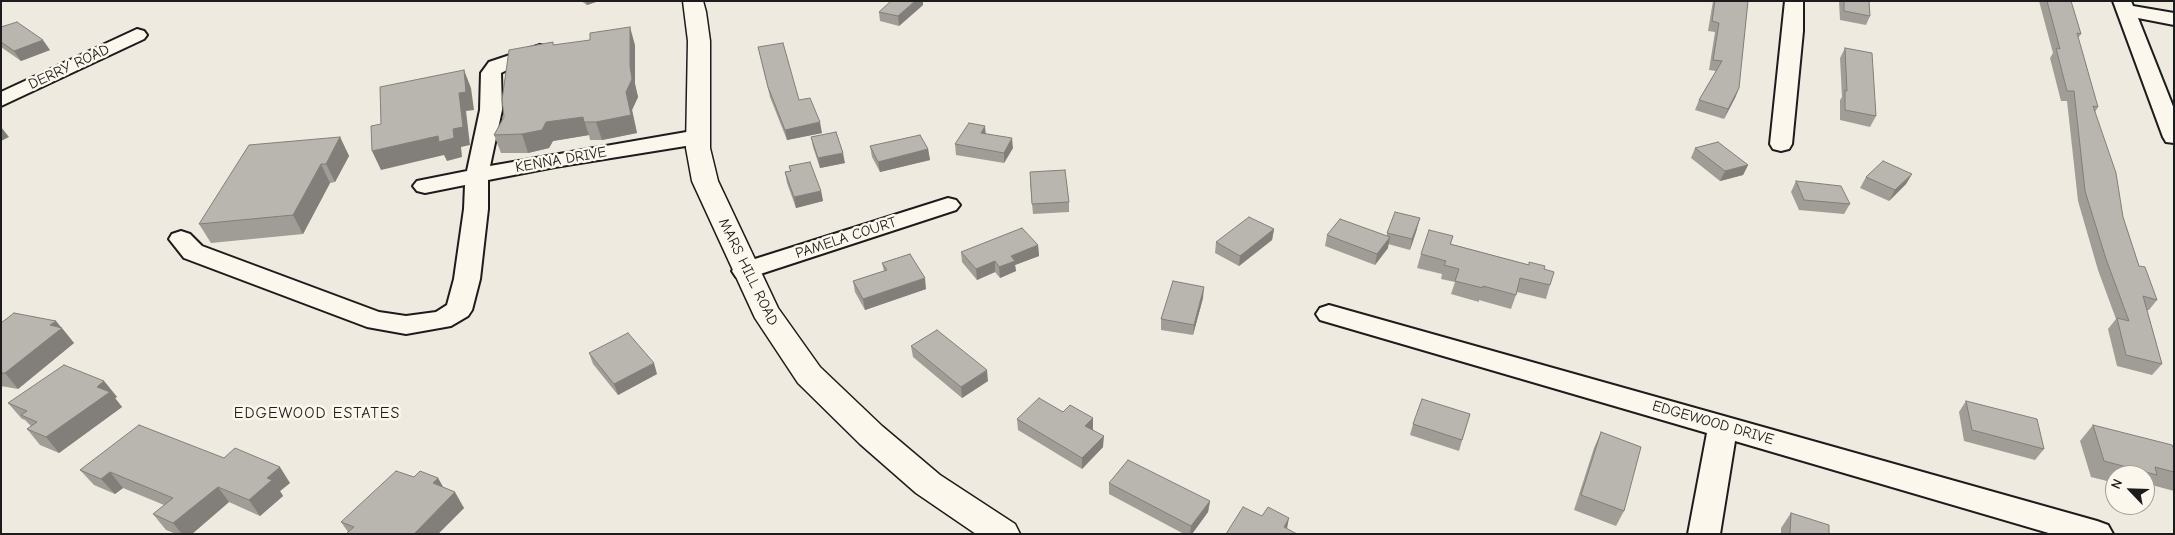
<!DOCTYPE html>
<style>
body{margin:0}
#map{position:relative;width:2175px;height:535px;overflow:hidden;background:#eeeadf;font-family:"Comic Neue",sans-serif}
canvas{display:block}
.frame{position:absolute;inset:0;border:2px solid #1c1c1c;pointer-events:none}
.north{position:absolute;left:2105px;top:465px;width:50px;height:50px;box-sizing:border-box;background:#fbf7ec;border:1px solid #a29f99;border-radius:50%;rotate:294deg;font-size:14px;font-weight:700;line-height:20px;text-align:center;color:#1c1c1c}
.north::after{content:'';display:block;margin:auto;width:18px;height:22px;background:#1c1c1c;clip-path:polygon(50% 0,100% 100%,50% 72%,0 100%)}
</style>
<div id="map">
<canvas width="2175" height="535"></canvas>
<div class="frame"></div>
<div class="north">N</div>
</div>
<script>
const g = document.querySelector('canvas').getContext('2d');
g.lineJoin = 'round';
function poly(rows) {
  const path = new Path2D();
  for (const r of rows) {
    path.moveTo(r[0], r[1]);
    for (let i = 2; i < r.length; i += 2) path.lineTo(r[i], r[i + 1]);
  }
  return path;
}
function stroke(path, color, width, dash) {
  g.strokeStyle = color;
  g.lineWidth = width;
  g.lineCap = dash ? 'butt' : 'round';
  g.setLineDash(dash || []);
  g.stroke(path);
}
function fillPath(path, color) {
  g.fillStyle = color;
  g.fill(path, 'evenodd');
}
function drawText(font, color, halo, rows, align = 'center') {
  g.font = font + ' "Comic Neue",sans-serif';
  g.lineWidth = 5;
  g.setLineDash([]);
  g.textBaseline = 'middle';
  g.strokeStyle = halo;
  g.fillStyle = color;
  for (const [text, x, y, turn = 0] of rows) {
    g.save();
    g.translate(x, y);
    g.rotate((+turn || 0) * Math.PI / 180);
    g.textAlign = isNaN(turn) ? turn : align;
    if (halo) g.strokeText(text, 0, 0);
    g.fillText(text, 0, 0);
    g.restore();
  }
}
const minor = poly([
 [1785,1,1803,1,1803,31,1792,144,1789,149,1781,151,1773,149,1770,144,1785,1],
 [2113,1,2131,1,2133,6,2174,13,2174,25,2138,18,2174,109,2174,143,2166,142,2163,137,2113,1],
 [137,29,144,31,147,35,144,39,1,106,1,92,137,29],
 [540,45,547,47,550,51,547,55,521,63,501,73,502,110,490,166,698,130,706,132,709,137,706,142,698,144,555,167,488,180,488,209,480,279,472,310,468,316,451,326,406,334,367,327,184,258,169,239,172,234,181,231,190,234,202,246,379,312,406,316,436,312,447,305,454,279,464,209,465,185,425,193,417,191,413,186,417,181,467,171,480,110,481,73,489,62,540,45],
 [948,198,956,200,960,205,956,210,745,279,736,277,732,271,736,265,948,198],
 [1329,305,2097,521,2108,525,2113,534,2052,534,1735,441,1720,534,1688,534,1707,433,1320,320,1316,314,1320,308,1329,305]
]);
const major = poly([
 [683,1,703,1,706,12,710,41,710,148,718,181,778,308,820,367,882,426,940,475,1015,524,1020,534,976,534,916,493,860,444,798,383,755,318,692,181,686,148,688,41,683,1]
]);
const wall = poly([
 [581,1,599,1,587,5],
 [1713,1,1748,1,1739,88,1735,98,1724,119,1695,110,1699,100,1716,71,1709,70,1715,32,1708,31],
 [1839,1,1869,1,1870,16,1866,25,1840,20],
 [2039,1,2071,1,2081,34,2078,38,2098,107,2095,112,2123,217,2139,266,2157,300,2149,310,2147,310,2162,364,2152,375,2117,366,2108,329,2116,319,2098,270,2078,201,2067,101,2061,101,2050,58,2053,53],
 [923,5,899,26,880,21,879,12],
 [1,27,50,50,21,61,1,47],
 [554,45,635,45,635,84,638,97,632,110,637,133,602,140,590,140,589,135,553,141,549,148,528,153,501,153,494,135],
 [758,47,799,100,822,133,787,140,770,97],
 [1845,48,1876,116,1870,127,1840,120,1840,100,1842,97,1840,58],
 [986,134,1013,148,1004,163,956,155,955,144],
 [340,137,349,156,335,182,330,183,303,234,211,243,199,224],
 [811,137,845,163,820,168,813,147],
 [870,146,928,149,930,160,880,172,872,157],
 [1695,148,1748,165,1743,175,1720,181,1691,158],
 [789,166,821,191,823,201,796,208,787,183,785,172,790,171],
 [1912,174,1906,184,1889,201,1860,188,1866,177],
 [1796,181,1850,204,1844,214,1799,210,1791,192],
 [1030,182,1069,202,1069,212,1033,214],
 [1274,229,1272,240,1239,266,1215,253,1216,242],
 [1417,229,1410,250,1388,244,1388,248,1375,265,1325,246,1327,235,1387,236,1387,233],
 [1453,236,1451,244,1544,269,1550,285,1546,299,1517,292,1511,309,1479,300,1479,302,1451,294,1455,282,1441,279,1442,274,1417,268,1421,254],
 [1038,245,1039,256,1015,265,1016,271,1000,278,995,272,977,280,962,262,961,252],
 [882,263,926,289,865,310,855,292,853,281,884,271],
 [1203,298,1193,335,1161,330,1161,319],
 [1,323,62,328,74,343,18,389,1,386],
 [911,346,988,381,962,398,913,357],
 [589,353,657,374,618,395,593,364],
 [104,381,117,397,115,398,122,407,59,453,40,445,27,429,31,426,25,420,22,419,8,403],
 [1966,401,2044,449,2035,460,1964,441,1959,412],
 [1470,414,1459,451,1410,435,1413,424],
 [1017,419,1093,429,1103,447,1082,469,1018,430],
 [2093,425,2174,449,2174,491,2148,484,2145,488,2145,475,2115,475,2115,483,2091,477,2080,441],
 [1601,432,1624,511,1616,526,1574,510,1594,448],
 [80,470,290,483,280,491,283,496,260,516,229,502,192,534,176,534,166,530,153,514,164,505,123,488,115,494,94,485],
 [414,477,438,478,443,487,464,508,438,534,348,534,347,533,348,532,341,522],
 [1109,483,1210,501,1208,512,1192,534,1184,534,1109,494],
 [1791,513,1829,534,1781,534,1781,528]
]);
const shadedWall = poly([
 [586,1,599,1,587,5],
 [915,1,923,1,923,5,899,26,898,16],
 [630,27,635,45,635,84,638,97,632,110,637,133,602,140,596,122,630,66],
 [43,40,50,50,21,61,14,51],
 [464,70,471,88,474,110,466,111,470,145,461,147,462,157,447,161,444,155,381,170,372,151,453,129,459,93],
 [1739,88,1735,98,1724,119,1728,109],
 [583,117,589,135,553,141,549,148,528,153,522,134,546,122],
 [820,122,822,133,787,140,785,130],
 [985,126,986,136,981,133],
 [1,127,9,137,1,141],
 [340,137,349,156,335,182,326,164],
 [1012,138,1013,148,1004,163,1004,153],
 [928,149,930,160,880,172,878,162],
 [843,153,845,163,820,168,818,158],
 [321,164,330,183,303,234,293,215],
 [1748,165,1743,175,1720,181,1725,171],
 [1912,174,1906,184,1889,201,1895,190],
 [821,191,823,201,796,208,794,197],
 [1420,218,1417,229,1410,250,1412,239],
 [1274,229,1272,240,1239,266,1240,256],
 [1390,237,1388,248,1375,265,1377,254],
 [1038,245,1039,256,1015,265,1016,271,1000,278,999,267,1011,256],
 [995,261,995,272,977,280,976,269],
 [925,278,926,289,865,310,863,299],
 [1204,287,1203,298,1193,335,1194,325],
 [56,321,74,343,18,389,5,373,50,325],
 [654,363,657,374,618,395,614,384],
 [987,370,988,381,962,398,961,387],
 [104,381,117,397,115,398,122,407,59,453,46,437,97,387],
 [1093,418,1093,429,1085,436,1085,426],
 [1104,436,1103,447,1082,469,1082,458],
 [280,467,290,483,280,491,283,496,260,516,249,500,267,478],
 [110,472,123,488,115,494,101,479],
 [438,478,447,494,433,483],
 [218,487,229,502,192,534,182,534,173,523],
 [455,492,464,508,438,534,414,534],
 [1210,501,1208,512,1192,534,1190,534,1191,526],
 [1289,518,1286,534,1284,527]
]);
const building = poly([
 [891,1,915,1,898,16,879,12,891,1],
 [1715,1,1748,1,1739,88,1728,109,1699,100,1722,61,1713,60,1719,23,1712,21,1715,1],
 [1844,1,1869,1,1870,16,1844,11,1844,1],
 [2047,1,2071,1,2081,34,2077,33,2098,107,2093,106,2116,173,2123,217,2139,266,2145,267,2157,300,2143,296,2162,364,2126,355,2117,318,2129,321,2106,259,2085,191,2074,91,2067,91,2056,48,2060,49,2047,1],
 [17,22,43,40,14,51,1,42,1,27,17,22],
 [630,27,630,66,632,79,626,92,631,115,596,122,584,122,583,117,546,122,542,130,522,134,494,135,504,117,502,100,509,50,553,42,553,45,590,40,590,33,630,27],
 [783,43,799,100,810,98,820,122,785,130,768,87,758,47,783,43],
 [1845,48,1872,53,1876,116,1845,110,1845,90,1847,91,1845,48],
 [464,70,466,92,459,93,463,127,453,129,454,138,439,142,438,136,372,151,371,126,381,124,380,87,464,70],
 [969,123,985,126,981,133,1012,138,1004,153,955,144,969,123],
 [836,132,843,153,818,158,811,137,836,132],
 [920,135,928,149,878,162,870,146,920,135],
 [340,137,326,164,321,164,293,215,199,224,249,145,340,137],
 [1718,142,1748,165,1725,171,1695,148,1718,142],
 [1883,161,1912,174,1895,190,1866,177,1883,161],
 [810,162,821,191,794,197,785,172,791,171,789,166,810,162],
 [1065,170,1069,202,1032,204,1030,172,1065,170],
 [1796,181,1841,186,1850,204,1804,200,1796,181],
 [1395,212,1420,218,1412,239,1387,233,1395,212],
 [1249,217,1274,229,1240,256,1216,242,1249,217],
 [1340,219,1390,237,1377,254,1327,235,1340,219],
 [1022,228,1038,245,1011,256,1015,261,999,267,995,261,976,269,961,252,1022,228],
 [1429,230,1453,236,1450,244,1529,265,1529,262,1545,266,1544,269,1554,272,1550,285,1520,278,1516,295,1483,286,1483,288,1455,281,1459,269,1444,265,1446,261,1421,254,1429,230],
 [910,254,925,278,863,299,853,281,887,270,882,263,910,254],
 [1173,281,1204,287,1194,325,1161,319,1173,281],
 [14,313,56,321,50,325,62,328,5,373,1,373,1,323,14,313],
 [937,330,987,370,961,387,911,346,937,330],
 [628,333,654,363,614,384,589,353,628,333],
 [64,365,104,381,97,387,110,392,46,437,27,429,37,422,21,415,27,411,8,403,64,365],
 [1039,398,1063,412,1070,405,1093,418,1085,426,1104,436,1082,458,1017,419,1039,398],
 [1422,399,1470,414,1462,440,1413,424,1422,399],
 [1966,401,2037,419,2044,449,1972,430,1966,401],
 [139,425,224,458,235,448,280,467,267,478,272,480,249,500,218,487,173,523,153,514,173,498,110,472,101,479,80,470,139,425],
 [2093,425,2172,445,2174,449,2174,472,2155,467,2157,475,2104,461,2093,425],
 [1601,432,1641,447,1624,511,1581,495,1601,432],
 [1128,460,1210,501,1191,526,1109,483,1128,460],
 [396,471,414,477,420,471,438,478,433,483,455,492,414,534,349,534,347,533,354,527,341,522,396,471],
 [1243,507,1262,516,1268,507,1289,518,1284,527,1297,534,1226,534,1243,507],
 [1791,513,1829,525,1829,534,1790,534,1791,513]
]);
const streetNames = [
 ["DERRY ROAD",69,67,-25],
 ["KENNA DRIVE",561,160,-10],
 ["PAMELA COURT",846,238,-18],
 ["MARS HILL ROAD",748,272,64],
 ["EDGEWOOD DRIVE",1713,423,16]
];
const neighbourhoodNames = [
 ["EDGEWOOD ESTATES",317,413]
];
stroke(minor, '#1c1c1c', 4);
stroke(major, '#1c1c1c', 3);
fillPath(minor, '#fbf7ec');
fillPath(major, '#fbf7ec');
fillPath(wall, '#9f9d96');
fillPath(shadedWall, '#827f7a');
fillPath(building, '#b9b6af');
stroke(building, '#827f7a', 1);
drawText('15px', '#1c1c1c', '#fbf7ec', streetNames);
g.letterSpacing = '1px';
drawText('16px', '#1c1c1c', '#fbf7ec', neighbourhoodNames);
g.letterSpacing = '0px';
</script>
